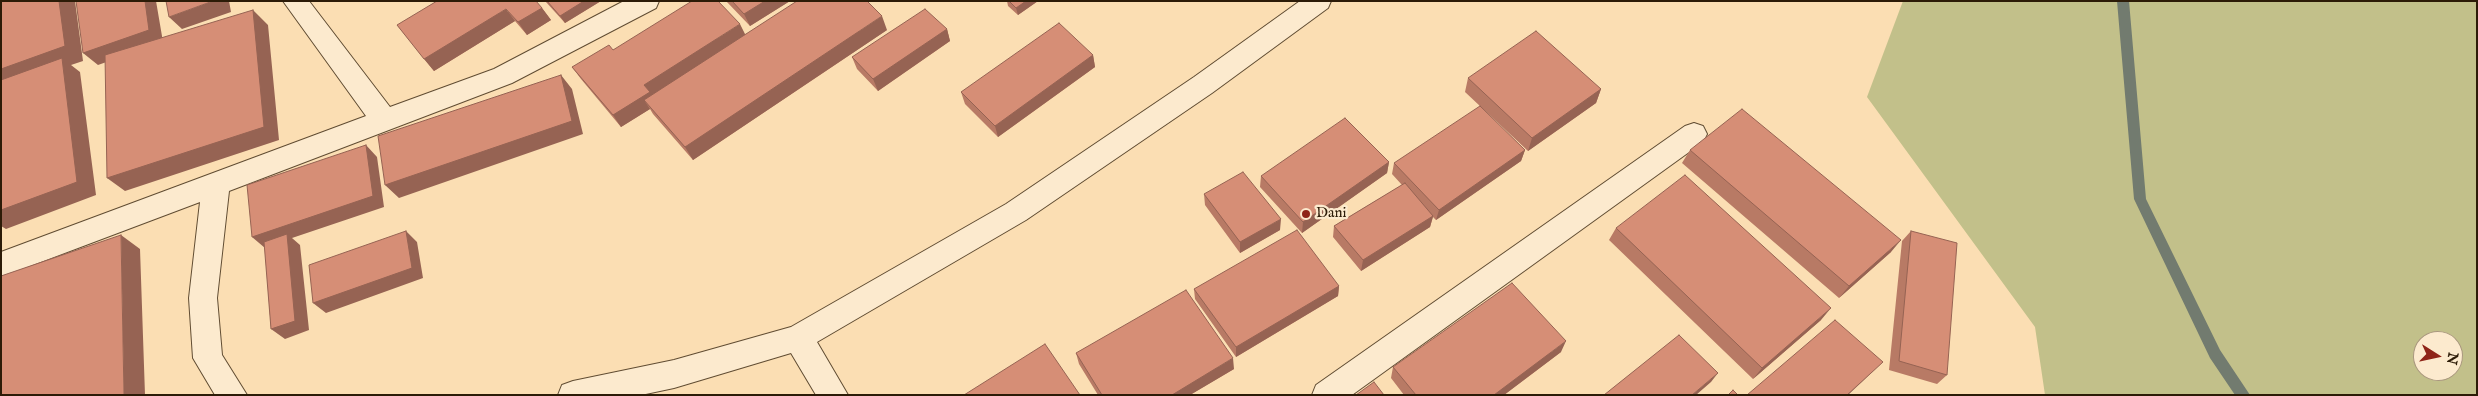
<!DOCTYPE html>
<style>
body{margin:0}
#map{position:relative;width:2478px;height:396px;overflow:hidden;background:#fbdeb3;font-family:"IM FELL English",serif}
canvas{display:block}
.frame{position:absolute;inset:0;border:2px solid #2c1b07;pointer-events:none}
.north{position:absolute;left:2413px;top:331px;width:50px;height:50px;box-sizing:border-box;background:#fceace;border:1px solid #a9977e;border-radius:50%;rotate:100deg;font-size:14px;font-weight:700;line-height:20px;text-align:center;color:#2c1b07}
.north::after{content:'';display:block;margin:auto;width:18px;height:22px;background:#8f2418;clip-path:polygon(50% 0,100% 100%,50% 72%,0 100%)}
</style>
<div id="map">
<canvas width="2478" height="396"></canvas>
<div class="frame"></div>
<div class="north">N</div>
</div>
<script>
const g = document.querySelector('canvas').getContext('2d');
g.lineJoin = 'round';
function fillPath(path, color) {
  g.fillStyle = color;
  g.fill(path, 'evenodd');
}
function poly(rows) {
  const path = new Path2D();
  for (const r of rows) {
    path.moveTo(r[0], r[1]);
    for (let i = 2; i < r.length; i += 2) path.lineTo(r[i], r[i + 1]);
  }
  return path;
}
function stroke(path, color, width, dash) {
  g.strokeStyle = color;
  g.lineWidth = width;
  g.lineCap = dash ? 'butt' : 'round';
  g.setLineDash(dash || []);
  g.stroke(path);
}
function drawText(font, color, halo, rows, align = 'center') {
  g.font = font + ' "IM FELL English",serif';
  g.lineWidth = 4.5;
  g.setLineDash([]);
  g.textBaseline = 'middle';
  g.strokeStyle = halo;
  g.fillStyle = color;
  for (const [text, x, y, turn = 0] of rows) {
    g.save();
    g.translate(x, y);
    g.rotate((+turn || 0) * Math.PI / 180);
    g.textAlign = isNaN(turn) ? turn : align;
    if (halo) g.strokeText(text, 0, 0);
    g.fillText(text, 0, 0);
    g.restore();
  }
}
const green = poly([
 [1903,1,2477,1,2477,395,2045,395,2035,327,1867,97],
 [2423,341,2453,341,2453,371,2423,371]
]);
const stream = poly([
 [2117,1,2129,1,2146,199,2220,350,2250,395,2235,395,2210,358,2134,199,2117,1]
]);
const street = poly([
 [283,1,309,1,390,107,494,69,624,1,659,1,656,8,512,83,229,191,217,298,222,355,247,395,215,395,193,358,189,298,200,202,1,277,1,252,366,116,283,1],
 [1300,1,1331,1,1328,8,1212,93,1026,220,817,342,848,395,816,395,791,353,674,388,641,395,558,395,562,385,573,381,674,360,791,327,1006,204,1194,77,1300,1],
 [1694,123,1703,126,1707,134,1703,142,1352,395,1312,395,1316,385,1685,126,1694,123]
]);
const wall = poly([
 [545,1,601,1,565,23],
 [726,1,790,1,750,26],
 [1007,1,1038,1,1018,15,1008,6],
 [542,8,551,20,527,35,515,21,434,71,397,25],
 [947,29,950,41,878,91,857,69,852,57],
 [887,30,693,160,653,114,650,109,621,127,581,79,572,67,613,50,746,35],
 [1093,55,1095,67,998,137,965,104,961,92],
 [1468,78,1601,89,1596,103,1528,151,1465,92],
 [1525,150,1521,161,1436,220,1433,217,1430,227,1361,271,1333,237,1334,226,1402,185,1392,174,1394,163],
 [1690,150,1891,252,1839,298,1682,163],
 [1389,162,1387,173,1302,233,1260,187,1261,176],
 [1204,194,1280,230,1240,253,1205,205],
 [1616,228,1821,320,1753,379,1609,240],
 [1911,231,1947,375,1937,384,1889,370,1902,241],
 [1339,286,1338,296,1236,357,1195,299,1194,289],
 [1561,352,1504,395,1404,395,1391,378,1393,367],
 [1076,353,1234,369,1190,395,1098,395,1079,364]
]);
const shadedWall = poly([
 [59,1,75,1,83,61,71,65,80,72,96,195,6,229,1,226,1,69],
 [145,1,156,1,163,42,98,65,83,53],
 [213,1,229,1,231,12,182,29,169,17],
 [584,1,601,1,565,23,560,16],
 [765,1,790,1,750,26,744,14],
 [1026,1,1038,1,1018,15,1016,8],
 [542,8,551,20,527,35,518,22],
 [506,9,515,21,434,71,424,59],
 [253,10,268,25,279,140,125,191,107,178],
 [882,16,887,30,693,160,685,147],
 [740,24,746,36,644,100,650,109,621,127,613,115,644,85],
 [947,29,950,41,878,91,873,79],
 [1093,55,1095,67,998,137,995,126],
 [561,75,572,89,583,134,399,198,385,185],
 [1601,89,1596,103,1528,151,1532,138],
 [366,145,377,157,384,207,292,238,300,245,309,330,285,339,271,329,265,248,252,237],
 [1525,150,1521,161,1436,220,1439,210],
 [1389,162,1387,173,1302,233,1303,222],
 [1433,216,1430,227,1361,271,1363,260],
 [1281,219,1280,230,1240,253,1240,242],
 [406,231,417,242,423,278,326,313,313,303],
 [121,235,140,249,145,395,124,395],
 [1901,240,1891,252,1839,298,1849,286],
 [1339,286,1338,296,1236,357,1236,347],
 [1831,308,1821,320,1753,379,1762,368],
 [1566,341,1561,352,1504,395,1494,395],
 [1233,358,1234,369,1190,395,1172,395],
 [1883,362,1848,395,1847,395],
 [1718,373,1711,382,1696,395,1692,395]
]);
const building = poly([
 [1,1,59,1,65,46,1,69,1,1],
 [76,1,145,1,149,30,83,53,76,1],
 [166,1,213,1,169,17,166,1],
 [437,1,536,1,542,8,518,22,506,9,424,59,397,25,437,1],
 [547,1,584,1,560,16,547,1],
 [692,1,718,1,740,24,644,85,650,92,613,115,572,67,609,45,613,50,692,1],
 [732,1,765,1,744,14,732,1],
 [797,1,867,1,882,16,685,147,644,100,797,1],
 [1009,1,1026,1,1016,8,1009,1],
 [925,9,947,29,873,79,852,57,925,9],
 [253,10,264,127,107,178,105,55,253,10],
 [1059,23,1093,55,995,126,961,92,1059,23],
 [1536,31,1601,89,1532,138,1468,78,1536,31],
 [62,58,77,182,1,210,1,80,62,58],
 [561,75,572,121,385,185,378,136,561,75],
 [1480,106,1525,150,1439,210,1394,163,1480,106],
 [1742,109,1901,240,1849,286,1690,150,1742,109],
 [1345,118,1389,162,1303,222,1261,176,1345,118],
 [366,145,373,196,252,237,247,185,366,145],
 [1243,172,1281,219,1240,242,1204,194,1243,172],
 [1685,175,1831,308,1762,368,1616,228,1685,175],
 [1405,183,1433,216,1363,260,1334,226,1405,183],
 [1297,230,1339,286,1236,347,1194,289,1297,230],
 [406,231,412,268,313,303,309,265,406,231],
 [1911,231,1957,243,1947,375,1899,361,1911,231],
 [287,234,295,321,271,329,264,242,287,234],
 [121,235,124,395,1,395,1,276,121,235],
 [1512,283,1566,341,1494,395,1416,395,1393,367,1512,283],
 [1186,290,1233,358,1172,395,1102,395,1076,353,1186,290],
 [1835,320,1883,362,1847,395,1747,395,1835,320],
 [1679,335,1718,373,1692,395,1604,395,1679,335],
 [1045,344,1080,395,964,395,1045,344],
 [1374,382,1384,395,1356,395,1374,382],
 [1733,390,1738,395,1728,395,1733,390]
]);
const markers = [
 [1306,214,5,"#8f2418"]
];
const poiNames = [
 ["Dani",1316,214]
];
fillPath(green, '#c2c08a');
fillPath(stream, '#727b6f');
stroke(street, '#604c32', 2);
fillPath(street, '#fceace');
fillPath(wall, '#b87a65');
fillPath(shadedWall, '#966353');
fillPath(building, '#d68e76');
stroke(building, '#966353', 1);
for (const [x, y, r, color] of markers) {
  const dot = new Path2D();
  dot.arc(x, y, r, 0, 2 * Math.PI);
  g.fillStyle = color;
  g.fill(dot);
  stroke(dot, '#fceace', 2);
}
drawText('15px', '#2c1b07', '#fceace', poiNames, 'left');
</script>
